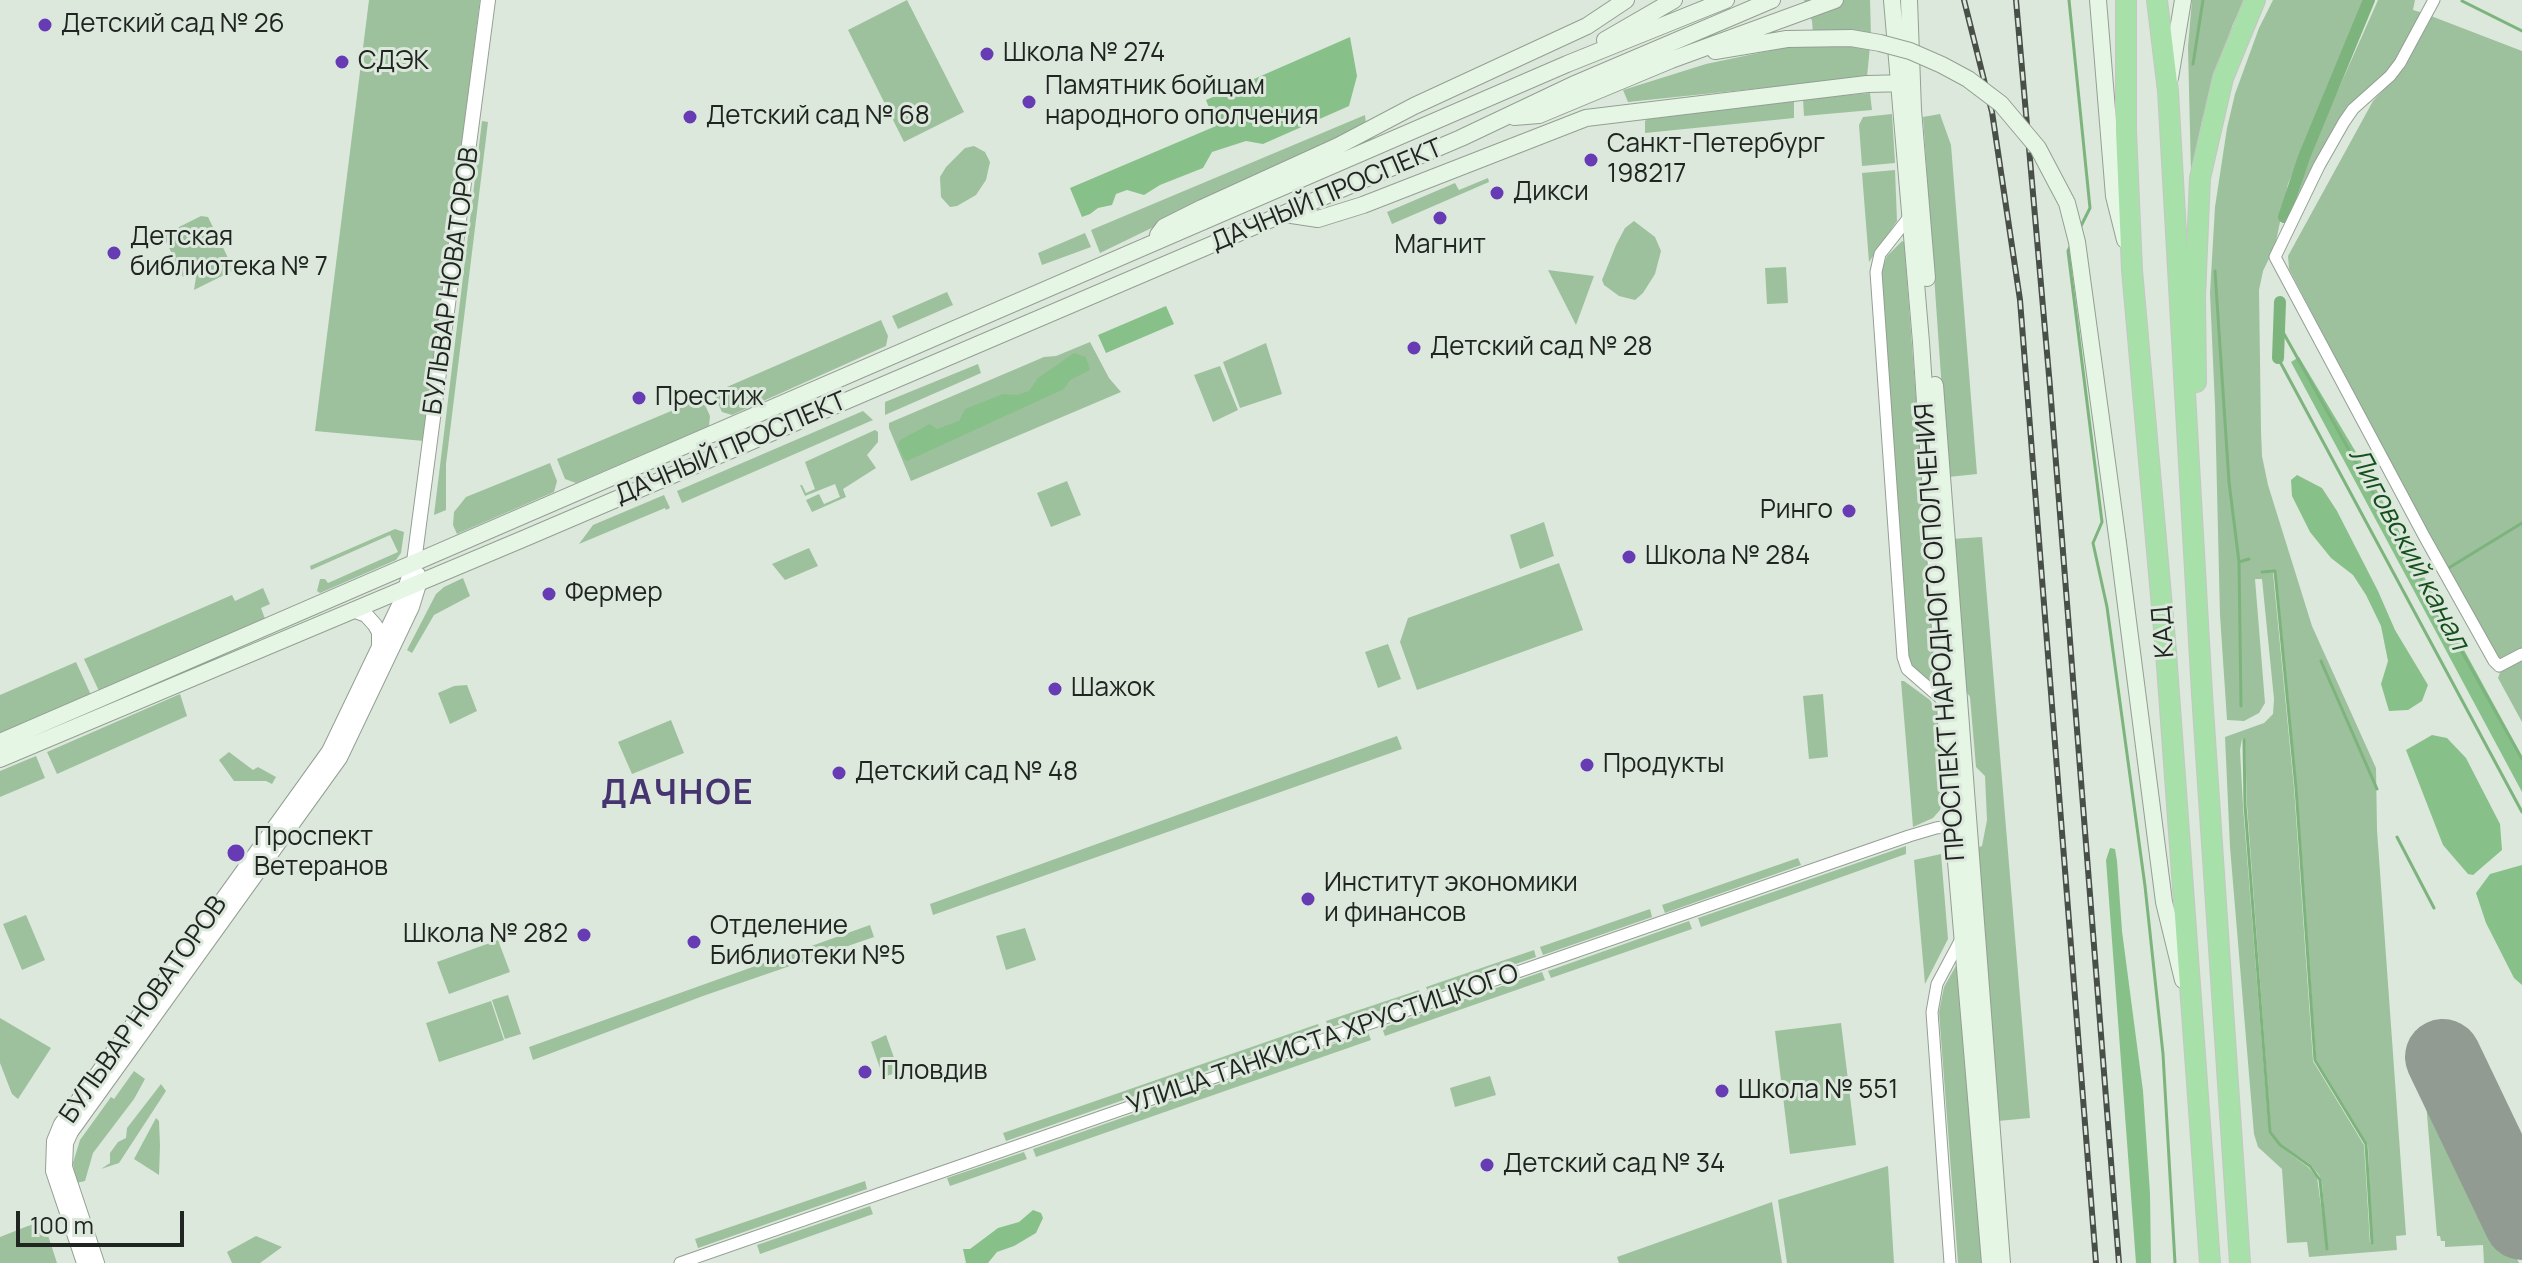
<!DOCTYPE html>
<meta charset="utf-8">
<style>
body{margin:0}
#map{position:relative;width:2522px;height:1263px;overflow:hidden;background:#dce8dc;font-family:Manrope,sans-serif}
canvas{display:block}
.scale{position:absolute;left:16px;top:1211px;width:168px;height:36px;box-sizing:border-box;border:4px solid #212521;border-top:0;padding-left:10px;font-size:24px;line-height:28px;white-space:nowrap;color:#212521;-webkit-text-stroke:6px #dce8dc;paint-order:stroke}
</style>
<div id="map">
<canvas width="2522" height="1263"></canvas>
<div class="scale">100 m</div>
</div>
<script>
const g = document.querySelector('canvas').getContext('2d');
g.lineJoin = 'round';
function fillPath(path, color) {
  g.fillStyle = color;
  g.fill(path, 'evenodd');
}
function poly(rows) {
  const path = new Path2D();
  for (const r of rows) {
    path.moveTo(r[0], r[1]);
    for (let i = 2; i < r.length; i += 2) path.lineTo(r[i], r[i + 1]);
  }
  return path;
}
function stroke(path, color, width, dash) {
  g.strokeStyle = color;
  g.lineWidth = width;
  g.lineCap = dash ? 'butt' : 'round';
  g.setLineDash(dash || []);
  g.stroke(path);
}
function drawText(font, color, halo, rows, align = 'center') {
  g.font = font + ' Manrope,sans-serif';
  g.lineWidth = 6;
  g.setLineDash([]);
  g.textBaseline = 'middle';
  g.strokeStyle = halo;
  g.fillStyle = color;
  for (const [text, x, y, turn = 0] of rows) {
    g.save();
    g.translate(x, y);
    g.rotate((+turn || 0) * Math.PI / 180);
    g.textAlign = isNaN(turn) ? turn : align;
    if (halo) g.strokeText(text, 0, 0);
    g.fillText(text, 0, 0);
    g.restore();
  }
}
const green = poly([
 [369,0,480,0,424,441,315,431],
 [907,0,964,112,904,142,848,30],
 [1804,0,1870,0,1871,36,1867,77,1628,102,1623,90,1706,64,1787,47,1814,45,1812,21],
 [2192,0,2245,0,2233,24,2215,76,2202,121,2191,174,2188,47],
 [2273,0,2367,0,2288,184,2275,246,2263,271,2259,290,2261,431,2262,456,2268,485,2312,626,2376,768,2377,830,2406,1235,2396,1236,2397,1250,2309,1257,2307,1242,2287,1243,2282,1169,2258,1147,2254,1134,2230,847,2225,737,2264,723,2273,714,2274,699,2262,579,2255,579,2265,703,2259,713,2244,721,2227,720,2220,615,2215,406,2210,293,2215,207,2227,128,2235,94,2259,28],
 [2276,571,2297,788,2316,1059,2368,1145,2372,1243,2370,1243,2364,1145,2313,1061,2294,788,2273,573,2267,572],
 [2242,739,2245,741,2247,805,2271,1131,2280,1144,2310,1164,2319,1175,2322,1182,2327,1249,2317,1177,2308,1167,2279,1146,2269,1133,2243,806,2240,750],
 [2378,0,2415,0,2413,10,2423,13,2397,62,2371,88,2293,215,2307,160],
 [2431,16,2522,51,2522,649,2499,662,2427,533,2289,269,2288,256,2373,101,2405,67],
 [1870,93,1872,110,1804,116,1803,99],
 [1794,101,1794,118,1645,133,1645,121,1651,115],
 [1892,114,1895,163,1862,166,1859,125,1863,117],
 [1940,114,1951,145,1977,474,1948,477,1923,117],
 [1365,115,1366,124,1100,253,1091,230],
 [482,121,488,122,446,464,446,510,434,515],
 [974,146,985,152,990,162,986,180,976,195,957,206,950,207,941,197,940,177,946,167,965,148],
 [1895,170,1897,221,1869,262,1862,173],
 [1488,178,1489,182,1392,224,1387,212,1455,183,1459,190],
 [201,216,208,217,234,270,194,290,197,271,183,277,163,235],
 [1634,221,1655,237,1661,251,1655,274,1643,293,1635,300,1619,296,1604,285,1602,280,1616,245,1625,228],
 [1085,233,1091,247,1042,265,1038,253],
 [1902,241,1904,242,1938,682,1935,686,1919,675,1912,667,1909,656,1881,272,1887,256],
 [1786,267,1788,303,1767,304,1765,268],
 [1548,270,1594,276,1576,325],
 [947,292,953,305,898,329,892,316],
 [881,320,888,336,886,346,732,415,722,412,713,393],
 [1090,342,1109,378,1121,392,911,481,889,428,889,423,1044,357,1056,356],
 [1266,343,1282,394,1240,408,1223,362],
 [978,364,981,373,885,415,885,402],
 [1220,366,1238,410,1213,422,1194,375],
 [702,398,710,416,709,426,576,483,565,479,557,459],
 [863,411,873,420,682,503,677,491],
 [875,430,878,432,878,442,867,455,876,468,843,489,846,497,812,512,806,500,819,494,824,504,840,497,835,484,805,496,800,485,802,485,806,493,815,489,805,462],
 [550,463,557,481,554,492,457,534,453,525,454,512,466,497],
 [1067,481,1081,515,1051,527,1037,493],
 [664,495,670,508,666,510,665,508,579,544,593,525],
 [1544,522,1554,556,1520,569,1510,535],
 [395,529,404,532,401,553,396,560,320,593,317,591,320,579,325,579,328,583,398,552,390,535,311,570,310,566],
 [1982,537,2030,1118,1998,1121,1976,848,1982,846,1987,820,1985,776,1976,767,1970,697,1962,685,1952,539],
 [809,548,818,566,785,580,772,564],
 [1559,563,1583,630,1417,690,1400,642,1408,618],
 [463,578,470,596,434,615,412,653,407,650,436,594,444,587],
 [263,588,270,604,261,608,265,619,99,691,84,659,232,595,235,601],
 [1388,644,1401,679,1378,688,1365,652],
 [2522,658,2522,722,2498,678,2501,670],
 [76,662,91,695,0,734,0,695],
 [1901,681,1904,681,1930,700,1937,713,1943,800,1940,810,1933,818,1913,827],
 [467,685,477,711,450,724,438,693,454,686],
 [180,694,187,716,57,774,47,752],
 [1823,694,1828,757,1809,759,1803,696],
 [671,720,684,753,632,774,618,742],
 [1397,736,1402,749,933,915,930,904],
 [229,752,253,770,258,767,276,777,272,784,266,781,234,781,219,760],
 [36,756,45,778,0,797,0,771],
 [1906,846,1906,854,1701,927,1698,918],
 [1941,854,1948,939,1925,984,1914,860],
 [1798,858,1801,865,1665,913,1662,905],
 [1650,909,1652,917,1543,955,1540,947],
 [26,915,45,960,22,970,3,924],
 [1689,921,1692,929,1551,978,1548,971],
 [870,925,874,937,703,996,533,1060,529,1047],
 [1025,928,1036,960,1006,970,996,936],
 [498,940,510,972,449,994,437,962],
 [1534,950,1536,957,1429,994,1426,987],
 [1957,964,1985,1263,1958,1263,1939,1012,1944,987],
 [1542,972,1545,980,1385,1036,1382,1028],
 [1419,990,1421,997,1329,1028,1326,1021],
 [508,995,521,1034,505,1039,492,1000],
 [491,1001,504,1040,439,1062,426,1023],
 [0,1018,51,1048,18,1099,12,1094,0,1063],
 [1841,1023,1856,1145,1790,1154,1775,1031],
 [1318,1024,1321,1031,1006,1141,1003,1133],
 [1368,1032,1371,1040,1036,1157,1033,1149],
 [886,1035,899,1072,883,1077,871,1042],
 [2427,1064,2425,1073,2443,1113,2451,1119,2519,1263,2484,1263,2483,1245,2445,1247,2445,1241,2441,1241,2440,1236,2437,1236,2423,1066],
 [134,1071,145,1079,134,1099,93,1153,85,1181,76,1183,73,1163,80,1140,111,1097,114,1099],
 [1490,1076,1496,1095,1455,1107,1450,1088],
 [161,1084,166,1091,119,1163,101,1169,110,1163,110,1153,118,1142,126,1138,127,1128],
 [156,1118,159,1121,160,1146,159,1175,134,1159],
 [1024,1152,1027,1159,950,1186,947,1178],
 [1888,1166,1894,1263,1787,1263,1778,1200],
 [865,1181,867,1189,698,1248,695,1239],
 [1772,1202,1782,1263,1619,1263,1617,1257],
 [870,1206,873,1214,760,1254,757,1245],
 [43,1220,57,1263,0,1263,0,1237],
 [256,1236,282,1247,260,1263,232,1263,227,1252]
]);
const forest = poly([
 [1350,37,1357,76,1349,106,1263,144,1246,141,1212,152,1203,168,1160,185,1144,195,1127,190,1116,194,1112,205,1098,208,1090,214,1082,217,1070,188,1216,126,1206,100],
 [1166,306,1174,324,1106,353,1098,335],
 [1074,353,1086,357,1090,370,1070,380,1064,389,907,461,904,459,898,445,900,440,930,424,937,429,959,421,965,409,1003,394,1017,395,1029,391,1038,378],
 [2299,357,2357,454,2522,756,2522,792,2291,362],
 [2297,475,2322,488,2337,511,2378,591,2395,630,2428,685,2422,701,2408,710,2389,711,2381,684,2388,661,2381,626,2366,595,2353,575,2331,558,2310,532,2292,496,2291,480],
 [2432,735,2447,738,2466,758,2500,824,2502,850,2473,875,2468,874,2443,845,2406,750],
 [2110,848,2115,849,2117,861,2122,931,2143,1091,2150,1193,2151,1263,2136,1263,2106,860],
 [2522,865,2522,985,2514,978,2486,923,2476,893,2490,874],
 [1033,1210,1041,1213,1043,1218,1036,1233,1014,1246,997,1252,988,1263,966,1263,963,1249,970,1249,998,1228,1019,1222]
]);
const stream = poly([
 [2069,0,2090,208,2080,228],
 [2462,1,2522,31],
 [2193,64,2203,0],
 [2071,245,2068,251,2102,522,2093,543,2107,607,2145,886,2163,1054,2175,1263],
 [2215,271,2229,482,2239,562,2241,706],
 [2279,325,2522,759],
 [2278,358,2522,812],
 [2239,562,2249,559],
 [2447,569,2522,523],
 [2262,572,2275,571,2296,788,2315,1060,2366,1144,2372,1243],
 [2321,661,2377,789],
 [2244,740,2245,805,2270,1132,2280,1145,2310,1166,2320,1180,2327,1249],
 [2397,837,2434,908]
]);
const canal = poly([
 [2284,217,2304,157,2369,0],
 [2278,358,2280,302]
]);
const runway = poly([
 [2443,1057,2522,1222]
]);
const minor = poly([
 [2434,0,2400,63,2390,76,2353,109,2344,122,2319,166,2275,257,2424,536,2494,661,2499,666,2522,654],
 [1910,216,1880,254,1876,272,1903,657,1907,669,1946,703],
 [680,1263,1909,836,1936,828,1958,825],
 [1950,1263,1932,1012,1937,984,1961,939]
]);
const tertiary = poly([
 [353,610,366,615,375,625,379,632,379,644],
 [84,1263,53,1171,54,1141,61,1124,329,751,400,603,414,562,488,0],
 [97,1263,65,1167,66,1143,71,1132,340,758,412,607,420,581,418,574]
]);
const secondary = poly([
 [1892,0,1921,342,1953,826,1990,1263],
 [1909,0,1913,110,1927,278],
 [2098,0,2114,196,2125,240],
 [1605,40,1674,0],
 [1715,51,1787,39],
 [2170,78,2183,0],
 [1514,117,1539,115,1671,60,1835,0],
 [1285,214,1318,219,1363,205,1586,118,1867,84,1909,83],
 [1158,235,1164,227,1202,208,1338,146,1414,106,1587,26,1626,0],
 [1935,385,2002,1263],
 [2118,543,2164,902,2183,980],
 [0,742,1567,64,1726,0],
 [0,759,523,539,1461,138,1577,83,1772,0]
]);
const motorway = poly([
 [2126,0,2126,131,2132,270,2166,652,2210,1263],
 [2157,0,2168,91,2202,694,2240,1263],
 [2196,382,2195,297,2200,178,2223,78,2255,0]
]);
const rail = poly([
 [1964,0,1992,112,2020,300,2096,1263],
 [2016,0,2050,387,2119,1263]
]);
const secondaryBridge = poly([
 [1787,39,1851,38,1880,43,1910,51,1942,65,1968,79,2001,104,2038,148,2067,203,2077,242,2118,543]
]);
const markers = [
 [45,25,8,"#663bb3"],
 [987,54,8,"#663bb3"],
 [342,62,8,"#663bb3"],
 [1029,102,8,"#663bb3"],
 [690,117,8,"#663bb3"],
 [1591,160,8,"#663bb3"],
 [1497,193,8,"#663bb3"],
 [1440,218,8,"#663bb3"],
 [114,253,8,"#663bb3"],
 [1414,348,8,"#663bb3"],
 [639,398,8,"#663bb3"],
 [1849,511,8,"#663bb3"],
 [1629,557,8,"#663bb3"],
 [549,594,8,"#663bb3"],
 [1055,689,8,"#663bb3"],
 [1587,765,8,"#663bb3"],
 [839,773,8,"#663bb3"],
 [236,853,10,"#663bb3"],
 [1308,899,8,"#663bb3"],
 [584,935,8,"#663bb3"],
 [694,942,8,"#663bb3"],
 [865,1072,8,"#663bb3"],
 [1722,1091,8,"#663bb3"],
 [1487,1165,8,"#663bb3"]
];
const poiNames = [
 ["Детский сад № 26",61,25],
 ["Школа № 274",1003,54],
 ["СДЭК",358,62],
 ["Памятник бойцам",1045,87],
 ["народного ополчения",1045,117],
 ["Детский сад № 68",706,117],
 ["Санкт-Петербург",1607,145],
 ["198217",1607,175],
 ["Дикси",1513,193],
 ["Детская",130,238],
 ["библиотека № 7",130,268],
 ["Магнит",1440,246,"center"],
 ["Детский сад № 28",1430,348],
 ["Престиж",655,398],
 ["Ринго",1833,511,"right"],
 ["Школа № 284",1645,557],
 ["Фермер",565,594],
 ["Шажок",1071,689],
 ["Продукты",1603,765],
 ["Детский сад № 48",855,773],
 ["Проспект",254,838],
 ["Ветеранов",254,868],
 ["Институт экономики",1324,884],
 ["и финансов",1324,914],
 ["Отделение",710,927],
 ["Библиотеки №5",710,957],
 ["Школа № 282",568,935,"right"],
 ["Пловдив",881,1072],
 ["Школа № 551",1738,1091],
 ["Детский сад № 34",1503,1165]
];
const streetNames = [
 ["ДАЧНЫЙ ПРОСПЕКТ",1327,196,-23],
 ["БУЛЬВАР НОВАТОРОВ",452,281,-82],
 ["ДАЧНЫЙ ПРОСПЕКТ",731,449,-23],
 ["ПРОСПЕКТ НАРОДНОГО ОПОЛЧЕНИЯ",1941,632,-94],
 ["КАД",2164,632,-95],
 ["БУЛЬВАР НОВАТОРОВ",144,1010,-55],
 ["УЛИЦА ТАНКИСТА ХРУСТИЦКОГО",1323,1040,-19]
];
const waterNames = [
 ["Лиговский канал",2408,549,62]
];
const districtNames = [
 ["ДАЧНОЕ",678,794]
];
fillPath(green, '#9dc19d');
fillPath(forest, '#88c089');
stroke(stream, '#7db47d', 3);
stroke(canal, '#7db47d', 12);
stroke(runway, '#929b92', 76);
stroke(minor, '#949f94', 13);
stroke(tertiary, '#949f94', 16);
stroke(secondary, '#949f94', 18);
stroke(motorway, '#c5c6c5', 22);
stroke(minor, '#fff', 11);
stroke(tertiary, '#fff', 14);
stroke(secondary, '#e5f6e5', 16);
stroke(motorway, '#a8e0a9', 20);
stroke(rail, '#494e49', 6);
stroke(rail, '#dce8dc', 3, [9]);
stroke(secondaryBridge, '#949f94', 18, []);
stroke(secondaryBridge, '#e5f6e5', 16);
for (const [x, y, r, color] of markers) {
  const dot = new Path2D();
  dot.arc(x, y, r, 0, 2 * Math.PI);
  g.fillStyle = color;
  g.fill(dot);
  stroke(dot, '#dce8dc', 3);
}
drawText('26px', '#212521', '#dce8dc', poiNames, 'left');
drawText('26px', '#212521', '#dce8dc', streetNames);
drawText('italic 28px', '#154f1b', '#dce8dc', waterNames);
g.letterSpacing = '2px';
drawText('bold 34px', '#463470', '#dce8dc', districtNames);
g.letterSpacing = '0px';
</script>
